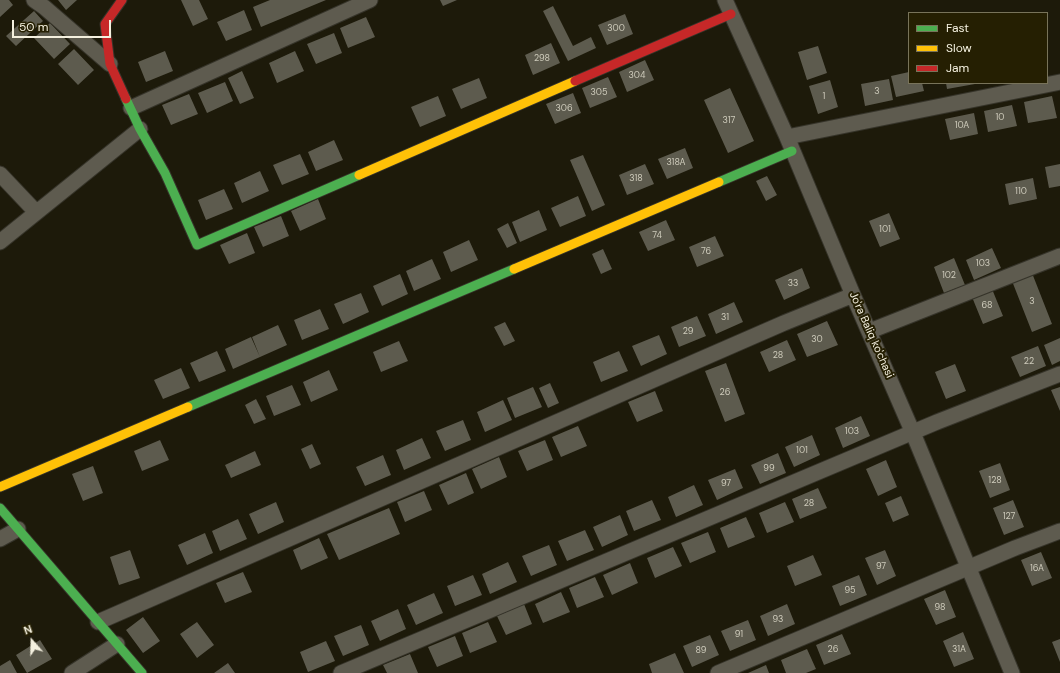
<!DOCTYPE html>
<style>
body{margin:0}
#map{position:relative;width:1060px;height:673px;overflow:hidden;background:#1d1a0a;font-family:"DM Sans",sans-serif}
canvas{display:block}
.legend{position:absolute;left:908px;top:12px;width:140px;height:72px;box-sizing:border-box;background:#251f02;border:1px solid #78735a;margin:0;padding:5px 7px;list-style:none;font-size:12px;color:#f4f0df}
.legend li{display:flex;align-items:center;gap:8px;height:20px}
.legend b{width:20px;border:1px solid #78735a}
.north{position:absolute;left:12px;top:621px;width:40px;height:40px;-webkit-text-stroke:3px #251f02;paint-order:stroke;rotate:340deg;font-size:11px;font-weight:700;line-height:16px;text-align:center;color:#f4f0df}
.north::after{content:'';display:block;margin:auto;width:14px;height:18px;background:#f4f0df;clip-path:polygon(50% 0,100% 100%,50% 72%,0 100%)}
.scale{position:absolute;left:12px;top:20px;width:99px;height:18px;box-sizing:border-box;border:2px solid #f4f0df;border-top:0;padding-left:5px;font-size:12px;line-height:14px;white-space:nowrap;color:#f4f0df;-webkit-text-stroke:3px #251f02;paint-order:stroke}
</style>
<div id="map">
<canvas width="1060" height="673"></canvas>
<ul class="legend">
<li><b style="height:5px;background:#4caf50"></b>Fast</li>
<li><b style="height:5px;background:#ffc107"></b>Slow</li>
<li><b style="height:5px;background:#c62828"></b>Jam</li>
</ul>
<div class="north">N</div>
<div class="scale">50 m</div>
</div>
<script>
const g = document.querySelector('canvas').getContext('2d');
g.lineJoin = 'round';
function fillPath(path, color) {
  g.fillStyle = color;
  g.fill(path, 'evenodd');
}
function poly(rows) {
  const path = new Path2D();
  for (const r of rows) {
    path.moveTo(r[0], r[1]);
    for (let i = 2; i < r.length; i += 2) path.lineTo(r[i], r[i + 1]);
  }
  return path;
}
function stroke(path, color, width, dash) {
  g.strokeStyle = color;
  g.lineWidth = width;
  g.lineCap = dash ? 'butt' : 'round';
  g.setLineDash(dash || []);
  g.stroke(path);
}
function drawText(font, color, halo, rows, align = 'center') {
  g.font = font + ' "DM Sans",sans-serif';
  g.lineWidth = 4;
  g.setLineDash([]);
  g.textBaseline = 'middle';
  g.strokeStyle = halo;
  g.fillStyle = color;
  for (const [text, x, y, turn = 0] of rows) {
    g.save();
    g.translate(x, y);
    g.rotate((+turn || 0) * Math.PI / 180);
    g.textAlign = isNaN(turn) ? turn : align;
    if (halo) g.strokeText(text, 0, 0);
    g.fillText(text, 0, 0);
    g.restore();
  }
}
const building = poly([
 [0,0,9,0,13,5,0,17],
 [58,0,77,0,66,10],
 [181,0,199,0,208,19,193,26],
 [270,0,326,0,261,27,253,7],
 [440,0,457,0,443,6],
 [553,6,573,46,591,37,596,48,568,61,543,11],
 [244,10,252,30,226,41,217,22],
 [34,11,43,21,16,46,6,36],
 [625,14,633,34,607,45,598,25],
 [366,17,375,37,348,48,340,28],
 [50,23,70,44,54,59,34,38],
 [334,33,342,53,316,64,307,44],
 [551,43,560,63,533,75,525,55],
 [818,46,827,73,807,80,798,52],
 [74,49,94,70,78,85,58,64],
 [165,51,173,71,146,82,138,62],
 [295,51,304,71,277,83,269,63],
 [645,60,654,80,627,92,619,72],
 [242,71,254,98,240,104,228,78],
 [909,72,909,83,922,83,924,91,896,97,891,76],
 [608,77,617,97,590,108,582,88],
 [479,78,487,98,461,109,452,89],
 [889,79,893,100,865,106,861,84],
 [830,80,838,107,818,114,809,86],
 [225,82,233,101,207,113,198,93],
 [946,83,975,83,975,84,947,89],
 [730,88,754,141,728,153,704,100],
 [573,93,581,113,555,124,546,104],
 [189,94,198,114,171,125,162,105],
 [438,96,446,116,420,127,411,107],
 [1052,96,1057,118,1028,123,1024,102],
 [1012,105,1017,126,988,132,984,111],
 [974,113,978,134,950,140,945,119],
 [334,140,343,160,316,171,308,152],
 [685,148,693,168,667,179,658,159],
 [300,154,309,174,282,185,273,165],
 [583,155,605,205,592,211,570,160],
 [645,164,654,184,627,195,619,175],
 [1060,164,1060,186,1049,188,1045,167],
 [260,171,269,191,242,203,234,183],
 [767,176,777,195,766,201,756,181],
 [1033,178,1037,199,1009,205,1005,184],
 [224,189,233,209,206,220,198,200],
 [578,196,586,216,560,227,551,208],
 [318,199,326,219,300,231,291,211],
 [539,210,547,230,520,242,512,222],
 [889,213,900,239,880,247,869,221],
 [281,216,289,236,263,247,254,227],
 [666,220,675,240,648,251,639,232],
 [508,223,517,243,507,248,497,229],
 [247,233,255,253,229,264,220,245],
 [715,236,724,256,697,267,689,247],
 [469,240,478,260,451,272,443,252],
 [992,248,1001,268,974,280,966,260],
 [603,249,612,269,601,274,592,254],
 [954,258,965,285,944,293,934,267],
 [432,259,441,279,414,291,406,271],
 [802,268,810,288,784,300,775,280],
 [1032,273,1052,324,1032,332,1012,281],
 [400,274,408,294,382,306,373,286],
 [992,289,1003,316,983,324,972,297],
 [361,293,369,312,343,324,334,304],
 [734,302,743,322,716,334,708,314],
 [320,309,329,329,302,340,294,320],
 [697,316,706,336,679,347,671,327],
 [827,321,838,345,807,357,797,334],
 [505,322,515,341,504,346,494,327],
 [278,325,287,345,260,357,252,337],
 [659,335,667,354,641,366,632,346],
 [251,337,260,357,233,369,225,349],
 [1060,338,1060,361,1052,365,1044,345],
 [787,340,796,360,769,372,760,352],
 [399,341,408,361,381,372,373,352],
 [1038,346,1046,366,1020,377,1011,357],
 [217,351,226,371,199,382,190,363],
 [619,351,628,371,601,382,593,362],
 [726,363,745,414,725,422,705,371],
 [955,364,966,391,946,399,935,372],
 [181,368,190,388,163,399,154,380],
 [329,370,338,390,311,402,303,382],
 [550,383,559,403,548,408,539,388],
 [292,385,301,405,274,416,266,396],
 [533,387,542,407,515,418,507,398],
 [1060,387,1060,411,1051,390],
 [655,391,663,411,637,422,628,402],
 [256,399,266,419,254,424,245,405],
 [503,400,512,420,485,432,477,412],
 [861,416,870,436,843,448,835,428],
 [463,420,471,440,445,451,436,431],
 [578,426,587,446,561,457,552,437],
 [812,435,820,455,794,467,785,447],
 [422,438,431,458,404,470,396,450],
 [160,440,169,460,142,471,134,451],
 [545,440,553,460,527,471,518,451],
 [312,444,321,464,310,469,301,449],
 [255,451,261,465,231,478,225,465],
 [778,453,786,473,760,484,751,465],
 [383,455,391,475,365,486,356,467],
 [499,457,507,477,481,489,472,469],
 [886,460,897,487,878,496,866,469],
 [1000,463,1010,490,990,498,979,471],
 [93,466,103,493,83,501,72,474],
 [735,469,743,488,717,500,708,480],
 [466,473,474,493,448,505,439,485],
 [694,485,703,505,676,517,668,497],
 [818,488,827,508,800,519,792,499],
 [424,491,432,510,405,522,397,502],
 [901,496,909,515,893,522,885,503],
 [652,500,661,520,634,531,626,511],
 [1013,500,1024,527,1004,535,993,508],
 [276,502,284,522,258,534,249,514],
 [785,502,794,522,767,533,759,513],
 [389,508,400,534,339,560,327,534],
 [620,515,628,535,602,547,593,527],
 [746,517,755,537,728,548,720,528],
 [238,519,247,539,220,551,212,531],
 [585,530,594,550,567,561,558,541],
 [708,532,716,552,690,563,681,543],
 [205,533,213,553,187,565,178,545],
 [319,538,328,558,301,570,293,550],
 [549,545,557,565,531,576,522,556],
 [673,547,682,566,655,578,647,558],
 [130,550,140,578,119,585,110,557],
 [885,550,896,576,877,585,865,558],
 [1041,552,1052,578,1032,586,1021,560],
 [813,555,822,575,795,586,787,566],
 [508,562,517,582,490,594,482,574],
 [630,563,638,583,612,595,603,575],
 [243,572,252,592,225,603,216,583],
 [473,575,482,595,455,606,447,586],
 [859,575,867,595,840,606,832,586],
 [595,577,604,597,577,608,569,588],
 [945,590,956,617,936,625,924,599],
 [561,592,570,612,543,623,535,604],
 [434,593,443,613,416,625,407,605],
 [524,604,532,624,506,635,497,616],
 [787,604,795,624,768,636,760,616],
 [398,609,406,629,380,641,371,621],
 [143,617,160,641,143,653,126,630],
 [748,620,756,640,730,651,721,631],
 [197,622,214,645,197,658,180,634],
 [488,622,497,642,470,653,462,633],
 [361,625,369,645,343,656,334,636],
 [963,632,974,659,954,667,943,641],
 [842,634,851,654,824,665,816,645],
 [710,635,719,655,692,667,683,646],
 [455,636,463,656,437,667,428,647],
 [1060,639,1060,662,1052,642],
 [40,640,52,659,27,673,16,655],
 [326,641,335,661,308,672,300,652],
 [807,649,816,669,806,673,786,673,781,660],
 [675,653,684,673,652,673,649,664],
 [410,654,418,673,387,673,383,665],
 [10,660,17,673,0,673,0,666],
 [228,663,235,673,214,673],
 [766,665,769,673,748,673]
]);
const street = poly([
 [34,0,44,7,110,64],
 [725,0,787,137,853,295,913,433,1012,673],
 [131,108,370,0],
 [787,137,1060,82],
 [0,174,36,212],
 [0,242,140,129],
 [870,331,1060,256],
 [0,539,18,529],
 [98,622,784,323,853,295],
 [72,673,117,644],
 [341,673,937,422,1060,374],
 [718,673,1015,548,1060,531]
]);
const fast = poly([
 [126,99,140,129,165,173,197,245,359,175],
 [719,182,792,151],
 [188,407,514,269],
 [0,508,142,673]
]);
const slow = poly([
 [359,175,575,81],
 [514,269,719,182],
 [0,487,188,407]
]);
const jam = poly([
 [122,0,105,24,110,64,126,99],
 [575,81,731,14]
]);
const numberNames = [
 ["300",616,29],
 ["298",542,59],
 ["304",637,76],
 ["3",877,92],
 ["305",599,93],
 ["1",824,97],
 ["306",564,109],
 ["10",1000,118],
 ["317",729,121],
 ["10A",962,126],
 ["318A",676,163],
 ["318",636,179],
 ["110",1021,192],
 ["101",885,230],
 ["74",657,236],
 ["76",706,252],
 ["103",983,264],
 ["102",949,276],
 ["33",793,284],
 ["3",1032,302],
 ["68",987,306],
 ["31",725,318],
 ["29",688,332],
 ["30",817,340],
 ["28",778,356],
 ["22",1029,362],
 ["26",725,393],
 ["103",852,432],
 ["101",802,451],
 ["99",769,469],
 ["128",995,481],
 ["97",726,484],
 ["28",809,504],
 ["127",1009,517],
 ["97",881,567],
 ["16A",1037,569],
 ["95",850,591],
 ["98",940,608],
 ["93",778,620],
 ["91",739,635],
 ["26",833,650],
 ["31A",959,650],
 ["89",701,651]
];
const streetNames = [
 ["Jo'ra Baliq ko'chasi",871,335,66]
];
fillPath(building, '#5d5b4e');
stroke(street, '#36342a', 17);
stroke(fast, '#36342a', 11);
stroke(slow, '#36342a', 11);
stroke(jam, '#36342a', 11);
stroke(street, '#5e5b4f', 15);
stroke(fast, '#4caf50', 9);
stroke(slow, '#ffc107', 9);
stroke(jam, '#c62828', 9);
drawText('9px', '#cecbbb', null, numberNames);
drawText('11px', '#f4f0df', '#251f02', streetNames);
</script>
